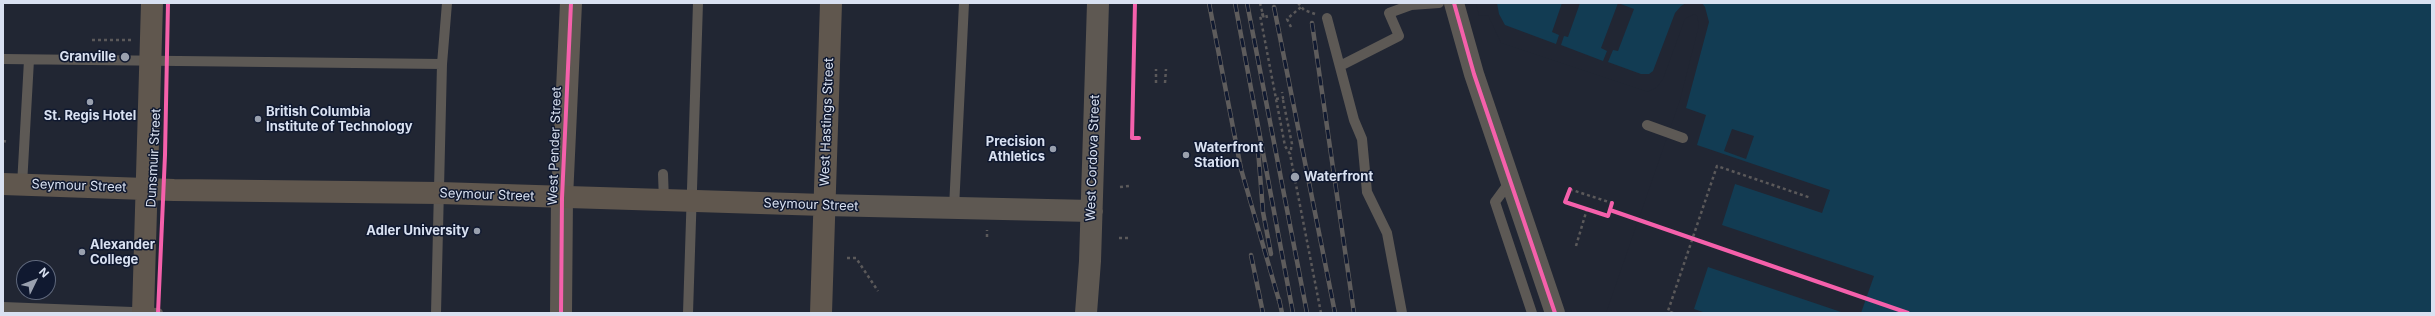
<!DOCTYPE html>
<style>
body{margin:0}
#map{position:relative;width:2435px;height:316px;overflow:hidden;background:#212633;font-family:Inter,sans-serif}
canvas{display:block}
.frame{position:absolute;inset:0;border:4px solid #d9e1f1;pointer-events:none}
.north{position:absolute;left:16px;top:260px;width:40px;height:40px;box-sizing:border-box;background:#101930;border:1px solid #60697d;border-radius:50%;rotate:47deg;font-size:11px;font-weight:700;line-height:16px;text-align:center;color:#d9e1f1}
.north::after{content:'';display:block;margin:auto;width:14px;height:18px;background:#99a0ae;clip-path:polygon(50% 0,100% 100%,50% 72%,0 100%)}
</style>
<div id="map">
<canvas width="2435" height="316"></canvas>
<div class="frame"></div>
<div class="north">N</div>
</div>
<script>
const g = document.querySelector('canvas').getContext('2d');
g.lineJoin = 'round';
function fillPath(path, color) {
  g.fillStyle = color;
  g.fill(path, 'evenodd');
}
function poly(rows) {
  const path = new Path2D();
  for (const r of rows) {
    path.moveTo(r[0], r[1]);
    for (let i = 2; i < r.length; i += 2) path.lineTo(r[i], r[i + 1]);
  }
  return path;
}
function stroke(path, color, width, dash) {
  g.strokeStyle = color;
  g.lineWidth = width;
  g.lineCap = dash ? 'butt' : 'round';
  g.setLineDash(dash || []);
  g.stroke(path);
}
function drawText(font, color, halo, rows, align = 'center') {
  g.font = font + ' Inter,sans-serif';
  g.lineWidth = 3;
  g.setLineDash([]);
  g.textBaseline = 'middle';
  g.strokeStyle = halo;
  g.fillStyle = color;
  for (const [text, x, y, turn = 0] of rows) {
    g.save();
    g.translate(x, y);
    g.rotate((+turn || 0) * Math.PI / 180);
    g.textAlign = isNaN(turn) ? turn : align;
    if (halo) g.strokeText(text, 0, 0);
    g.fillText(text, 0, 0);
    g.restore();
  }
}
const water = poly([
 [1478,3,2432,3,2432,313,1608,313,1682,101,1701,25,1699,14,1694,12,1683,18,1656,86,1502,41,1489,13]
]);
const pier = poly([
 [1476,3,1497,3,1499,14,1505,25,1556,44,1559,35,1552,32,1562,3,1580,3,1568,37,1564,36,1561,45,1603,61,1607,51,1601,48,1618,3,1634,9,1618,51,1613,50,1608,62,1641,74,1649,74,1653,71,1675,13,1681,6,1686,3,1702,3,1705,7,1709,22,1686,108,1706,115,1697,145,1830,190,1822,213,1735,184,1722,225,1874,276,1861,313,1844,313,1708,267,1694,309,1706,313,1606,313,1680,100,1699,25,1697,16,1694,14,1685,19,1663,79,1657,87,1648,92,1501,43,1488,15,1479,16],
 [1732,129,1754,136,1746,159,1724,151]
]);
const ferry = poly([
 [1802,276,1908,313]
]);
const path = poly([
 [1260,3,1264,19],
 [1298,3,1304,10,1315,14],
 [1267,18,1266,14,1260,15,1285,146,1290,154,1321,313],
 [1291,27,1287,19,1301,7],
 [92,40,132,40],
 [1156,83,1156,69],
 [1165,83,1166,69],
 [1276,99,1283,98,1282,92],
 [1283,100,1292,144,1290,154],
 [1132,138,1139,138],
 [3,141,8,142],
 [1120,187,1129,186],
 [1570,189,1565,202,1608,216,1612,203,1572,190],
 [1610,210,1802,276],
 [987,237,987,230],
 [1119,238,1129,238],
 [1576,246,1587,209],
 [847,258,856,258,878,291],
 [1673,313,1668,311,1717,166,1811,198]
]);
const lane = poly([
 [1327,18,1354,120,1362,139,1367,192,1387,233,1402,313],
 [3,59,442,64],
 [1340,66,1399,36,1389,13,1411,5,1439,3],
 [1647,125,1683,138],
 [663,174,664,201],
 [1509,183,1495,202,1532,313],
 [22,185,29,60],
 [954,208,964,3],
 [3,307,158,313],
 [436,313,442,64,447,3],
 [688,313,698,3]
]);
const street = poly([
 [1454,3,1474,74,1555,313]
]);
const secondary = poly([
 [824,205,1092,211],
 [561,313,562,198,571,3],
 [1086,313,1090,261,1098,3]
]);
const primary = poly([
 [3,184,174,190,440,193,824,205],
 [143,313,152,3],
 [821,313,831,3]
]);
const rail = poly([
 [1209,3,1241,169,1280,304],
 [1235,3,1293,313],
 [1247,3,1307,313],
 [1274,7,1335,313],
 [1312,23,1354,313],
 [1258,149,1263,212,1271,254],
 [1251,255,1263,313],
 [1279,299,1282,313]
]);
const cycleway = poly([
 [1135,3,1132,138,1139,138],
 [1454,3,1474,74,1555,313],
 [1570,189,1565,202,1608,216,1612,203],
 [1610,210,1908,313],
 [158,313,165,155,168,3],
 [561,313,562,198,571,3]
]);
const markers = [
 [125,57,5,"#99a0ae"],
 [90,102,4,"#99a0ae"],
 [258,119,4,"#99a0ae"],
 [1053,149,4,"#99a0ae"],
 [1186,155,4,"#99a0ae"],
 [1295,177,5,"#99a0ae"],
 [477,231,4,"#99a0ae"],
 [82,252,4,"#99a0ae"]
];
const poiNames = [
 ["Granville",116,57,"right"],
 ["British Columbia",266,112],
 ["Institute of Technology",266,127],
 ["St. Regis Hotel",90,116,"center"],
 ["Precision",1045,142,"right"],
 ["Athletics",1045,157,"right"],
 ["Waterfront",1194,148],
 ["Station",1194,163],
 ["Waterfront",1304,177],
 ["Adler University",469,231,"right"],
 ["Alexander",90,245],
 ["College",90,260]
];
const streetNames = [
 ["West Hastings Street",827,122,-88],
 ["West Pender Street",555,146,-88],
 ["Dunsmuir Street",154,158,-87],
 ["West Cordova Street",1093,158,-88],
 ["Seymour Street",79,186,2],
 ["Seymour Street",487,195,2],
 ["Seymour Street",811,205,2]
];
fillPath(water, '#123c53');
fillPath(pier, '#212633');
stroke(ferry, '#d1e5f1', 1, [5, 4]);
stroke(path, '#5b595a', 2.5, [3, 3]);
stroke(lane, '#5d5955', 10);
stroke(street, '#5d5955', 20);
stroke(secondary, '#5e5852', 22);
stroke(primary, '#60574e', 22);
stroke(rail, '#5e5c5c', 4.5);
stroke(rail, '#101930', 3, [9]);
stroke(cycleway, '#f560ab', 4);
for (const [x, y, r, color] of markers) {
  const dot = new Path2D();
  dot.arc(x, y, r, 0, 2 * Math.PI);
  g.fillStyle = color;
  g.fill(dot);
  stroke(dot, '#101930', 1.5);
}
drawText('bold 13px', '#d9e1f1', '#101930', poiNames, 'left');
drawText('13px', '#d9e1f1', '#101930', streetNames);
</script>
